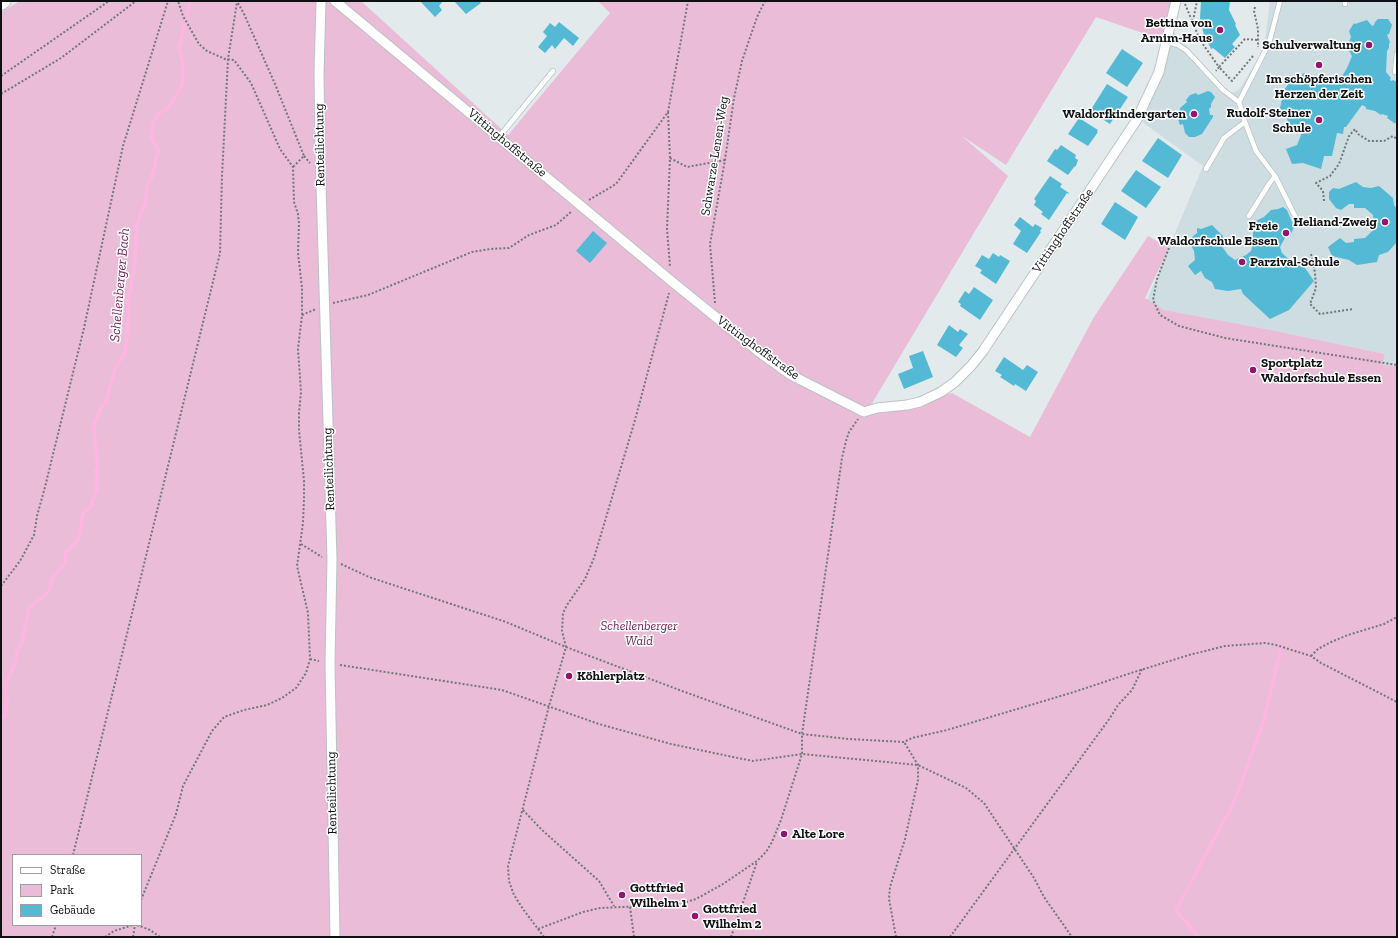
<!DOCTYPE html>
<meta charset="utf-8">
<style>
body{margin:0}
#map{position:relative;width:1398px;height:938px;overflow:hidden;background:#e2eaec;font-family:"Zilla Slab",serif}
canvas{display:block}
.frame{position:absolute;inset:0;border:2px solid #0e1011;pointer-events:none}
.legend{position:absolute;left:12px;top:854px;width:130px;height:72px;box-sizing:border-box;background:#fff;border:1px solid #9f9fa0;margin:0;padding:5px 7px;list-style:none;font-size:12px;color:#0e1011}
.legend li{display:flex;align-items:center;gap:8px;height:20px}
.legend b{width:20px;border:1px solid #9f9fa0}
</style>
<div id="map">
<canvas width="1398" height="938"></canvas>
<div class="frame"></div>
<ul class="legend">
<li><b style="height:5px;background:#fff"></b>Straße</li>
<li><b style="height:11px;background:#eabcd7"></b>Park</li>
<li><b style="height:11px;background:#54b9d5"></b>Gebäude</li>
</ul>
</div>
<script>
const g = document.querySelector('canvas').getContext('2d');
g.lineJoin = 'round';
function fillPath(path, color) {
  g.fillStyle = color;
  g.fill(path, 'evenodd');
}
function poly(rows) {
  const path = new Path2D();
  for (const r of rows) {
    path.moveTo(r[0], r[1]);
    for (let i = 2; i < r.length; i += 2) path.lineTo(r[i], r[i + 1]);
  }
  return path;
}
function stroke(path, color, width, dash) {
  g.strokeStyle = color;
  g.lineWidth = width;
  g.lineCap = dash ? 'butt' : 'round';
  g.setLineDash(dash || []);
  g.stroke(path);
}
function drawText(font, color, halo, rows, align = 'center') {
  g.font = font + ' "Zilla Slab",serif';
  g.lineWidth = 3;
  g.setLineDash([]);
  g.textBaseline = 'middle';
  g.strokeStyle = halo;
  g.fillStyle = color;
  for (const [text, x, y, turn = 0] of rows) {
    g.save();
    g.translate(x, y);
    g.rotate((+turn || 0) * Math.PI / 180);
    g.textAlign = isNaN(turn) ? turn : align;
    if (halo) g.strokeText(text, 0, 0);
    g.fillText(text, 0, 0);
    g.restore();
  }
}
const built = poly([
 [1270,1,1397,1,1397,366,1382,365,1385,354,1271,330,1163,310,1147,300,1203,166,1138,119,1171,29,1230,93,1239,90,1264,49]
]);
const green = poly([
 [20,1,361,1,508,135,610,13,598,1,1175,1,1166,41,1096,17,1006,165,962,136,1008,176,865,415,952,393,1030,437,1094,317,1148,236,1169,248,1145,298,1164,310,1271,330,1385,354,1382,365,1397,366,1397,937,1,937,1,12],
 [13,855,141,855,141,925,13,925]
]);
const stream = poly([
 [1,718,5,716,6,705,8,703,5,693,7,681,14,665,17,652,22,643,29,608,49,591,52,579,65,563,66,552,78,540,82,522,82,516,84,511,90,508,97,489,96,488,97,477,96,469,98,467,96,455,94,424,103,404,106,401,115,369,125,353,128,329,128,296,132,288,131,285,135,261,136,241,135,238,136,236,137,230,136,226,145,204,148,183,152,178,152,173,154,170,156,157,159,151,151,138,153,123,160,112,167,109,174,99,182,85,183,63,179,48,190,1],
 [1198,937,1176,910,1235,800,1263,723,1281,649]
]);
const building = poly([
 [420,1,443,1,439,6,442,10,435,17],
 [454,1,479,1,481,3,466,14],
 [1201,1,1230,1,1229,10,1236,24,1235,25,1240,35,1232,44,1235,47,1225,58,1213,48,1211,49,1204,35,1200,19],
 [1378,19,1388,19,1392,25,1389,34,1387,35,1390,42,1389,44,1389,48,1387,51,1386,72,1391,78,1390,79,1391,81,1393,80,1397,82,1397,123,1393,123,1393,122,1387,118,1388,116,1382,114,1381,115,1375,111,1366,109,1366,107,1362,105,1346,127,1344,127,1343,134,1337,133,1332,156,1324,156,1321,169,1303,163,1292,164,1286,149,1297,145,1303,130,1303,126,1290,126,1284,112,1280,108,1284,90,1290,82,1294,82,1304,73,1317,83,1329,84,1337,81,1341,78,1347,68,1352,56,1347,47,1351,37,1349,31,1354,23,1355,24,1367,20,1372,26,1374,25,1375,22],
 [559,22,579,38,573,46,564,38,555,49,552,45,545,53,538,47,547,36,543,32,550,23,555,27],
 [1122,49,1143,63,1127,87,1106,73],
 [1107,84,1128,97,1110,124,1090,111],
 [1208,91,1211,92,1215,97,1211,104,1211,107,1209,109,1210,115,1213,115,1213,117,1202,134,1195,137,1189,137,1185,133,1183,124,1180,125,1178,119,1180,118,1179,113,1180,108,1187,102,1186,100,1190,95,1196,93,1198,95],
 [1079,118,1098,130,1097,131,1098,132,1088,146,1068,134],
 [1158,138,1182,155,1168,178,1142,161],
 [1061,145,1076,155,1075,158,1078,160,1076,166,1074,167,1068,175,1047,161,1055,149,1057,150],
 [1136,170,1161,187,1146,208,1121,191],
 [1050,176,1062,184,1060,187,1069,193,1069,194,1067,193,1049,220,1041,214,1043,212,1034,205,1036,201,1034,199],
 [1356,182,1363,187,1371,188,1379,186,1393,198,1394,205,1397,209,1396,243,1388,252,1379,255,1377,262,1357,265,1349,260,1332,256,1328,247,1340,238,1346,243,1354,242,1354,239,1365,238,1374,229,1373,215,1365,208,1354,208,1354,204,1349,204,1341,210,1336,208,1329,199,1329,192,1333,188,1339,189],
 [1115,202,1138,217,1125,240,1101,224],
 [1283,207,1287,210,1294,227,1290,236,1286,236,1280,247,1282,253,1296,266,1303,265,1314,281,1289,310,1270,319,1243,294,1241,289,1228,291,1215,289,1212,282,1205,278,1201,271,1195,275,1188,266,1195,260,1194,251,1191,245,1192,237,1197,233,1197,228,1201,229,1212,225,1223,236,1224,243,1221,245,1228,255,1235,260,1246,255,1251,251,1253,244,1253,222,1264,217,1271,210,1278,209],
 [1020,217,1033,227,1035,224,1042,228,1040,231,1041,232,1027,253,1013,244,1021,231,1014,225],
 [593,231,607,243,590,263,576,251],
 [993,253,999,257,1000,255,1010,261,996,284,980,273,982,270,975,266,982,255,989,259],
 [974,287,993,300,980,320,960,306,961,304,958,302,965,291,969,294],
 [949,325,958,332,960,329,968,334,959,345,963,348,956,357,937,345],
 [923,351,933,377,904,389,898,374,913,368,909,356],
 [1004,357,1023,370,1027,365,1038,372,1026,391,1015,384,1014,386,1000,377,1002,375,995,371]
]);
const path = poly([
 [238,3,244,14,275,84,304,156,293,167],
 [1185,4,1200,40,1219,67,1216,71],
 [1255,7,1254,11,1258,29,1258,47],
 [1193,21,1197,1],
 [1253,56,1232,81,1219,67,1245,39,1258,40],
 [1,76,109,1],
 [1,94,61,58,136,1],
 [668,112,670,158,667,229,670,266],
 [304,156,310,163],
 [670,158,687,167,725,160],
 [589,200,616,184,668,112,688,1],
 [1324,201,1323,191,1316,183,1330,176,1339,164,1349,136,1355,129,1358,134,1369,141,1384,141,1393,136,1397,139],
 [1169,248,1157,279,1153,300,1160,315,1179,326,1225,338,1397,365],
 [1311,254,1315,273,1316,288,1310,304,1320,314,1353,309],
 [333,303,368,295,472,252,490,249,509,248,529,235,556,225,572,211],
 [715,303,710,244,725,160,734,98,742,61,757,17,765,1],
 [302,315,316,309],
 [301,544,322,557],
 [341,564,369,577,506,622,566,647,682,691,802,734,849,739,904,742,912,738,947,730,1074,692,1131,673,1189,655,1225,646,1265,643,1276,645,1311,656,1321,663,1397,702],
 [1,586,20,561,34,535,37,516,45,487,84,328,123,146,168,1],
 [1311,656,1318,649,1331,642,1348,635,1384,624,1397,617],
 [310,659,319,661],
 [340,665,502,690,599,724,671,744,733,757,753,761,802,754,918,765,966,788,984,803,1034,878,1044,897,1072,937],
 [523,810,542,830,599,881,614,906],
 [73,855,220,253,222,176,228,59,237,2],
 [141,900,176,814,183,786,212,731,224,717,244,710,267,705,282,698,296,688,306,673,310,659,308,613,297,566,303,523,304,498,304,481,299,430,299,413,301,392,298,349,302,315,302,288,298,253,299,223,298,214,294,202,293,167,280,149,251,83,234,60,225,59,207,51,199,44,183,16,178,1],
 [630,907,634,937],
 [137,925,150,930,160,937],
 [538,929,583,912,600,908,668,905,683,903,696,899,723,884,757,861,766,852,772,842,781,820,802,754,802,734,842,458,846,441,849,432,858,419],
 [52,937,56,925],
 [105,937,114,931,133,925],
 [133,937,135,925],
 [544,937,523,909,514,895,509,881,508,866,549,706,566,647,562,631,563,613,567,605,585,579,594,558,635,420,669,293],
 [731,937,757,862],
 [896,937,889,899,890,887,905,839,918,780,918,765,904,742],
 [950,937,1110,718,1118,705,1132,690,1142,669]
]);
const service = poly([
 [1280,1,1269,43,1239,102,1245,122,1256,151,1275,176,1295,216],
 [1345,1,1345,4],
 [1167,42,1178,45,1187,51,1223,90,1239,102],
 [1395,72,1397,54],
 [499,137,553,71],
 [1206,169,1224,138,1245,122],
 [1249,216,1269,184,1275,176]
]);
const minor = poly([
 [321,1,319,74,320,151,332,559,330,664,335,937],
 [335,1,670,280,759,352,791,375,864,412,877,408,907,405,920,402,941,392,955,382,971,366,983,351,1136,121,1159,72,1176,1]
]);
const secondary = poly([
 [1,3,4,1]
]);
const markers = [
 [1220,30,4,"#921571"],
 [1369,45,4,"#921571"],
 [1319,65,4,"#921571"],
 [1194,114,4,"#921571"],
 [1319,120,4,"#921571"],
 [1385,222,4,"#921571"],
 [1286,233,4,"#921571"],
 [1242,262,4,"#921571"],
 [1253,370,4,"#921571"],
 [569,676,4,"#921571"],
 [784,834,4,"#921571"],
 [622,895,4,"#921571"],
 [695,916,4,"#921571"]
];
const poiNames = [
 ["Bettina von",1212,23],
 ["Arnim-Haus",1212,38],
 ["Schulverwaltung",1361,45],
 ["Im schöpferischen",1319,79,"center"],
 ["Herzen der Zeit",1319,94,"center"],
 ["Rudolf-Steiner",1311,113],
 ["Schule",1311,128],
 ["Waldorfkindergarten",1186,114],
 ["Heliand-Zweig",1377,222],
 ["Freie",1278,226],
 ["Waldorfschule Essen",1278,241],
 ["Parzival-Schule",1250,262,"left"],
 ["Sportplatz",1261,363,"left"],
 ["Waldorfschule Essen",1261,378,"left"],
 ["Köhlerplatz",577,676,"left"],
 ["Alte Lore",792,834,"left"],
 ["Gottfried",630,888,"left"],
 ["Wilhelm 1",630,903,"left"],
 ["Gottfried",703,909,"left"],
 ["Wilhelm 2",703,924,"left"]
];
const streetNames = [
 ["Vittinghoffstraße",507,143,40],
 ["Renteilichtung",320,145,-91],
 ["Schwarze-Lenen-Weg",715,156,-81],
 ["Vittinghoffstraße",1063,231,-56],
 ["Vittinghoffstraße",758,348,36],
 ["Renteilichtung",329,469,-92],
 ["Renteilichtung",332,793,-91]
];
const parkNames = [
 ["Schellenberger",639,626],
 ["Wald",639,641]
];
const waterNames = [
 ["Schellenberger Bach",120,285,-85]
];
fillPath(built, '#cddde2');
fillPath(green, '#eabcd7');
stroke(stream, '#feb5e2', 3.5);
fillPath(building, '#54b9d5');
stroke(service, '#bbc2c5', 6);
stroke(minor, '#bbc2c5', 11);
stroke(secondary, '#bbc2c5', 15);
stroke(path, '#727778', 2, [2, 2]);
stroke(service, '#fff', 4.5);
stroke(minor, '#fff', 9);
stroke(secondary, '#fff', 13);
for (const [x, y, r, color] of markers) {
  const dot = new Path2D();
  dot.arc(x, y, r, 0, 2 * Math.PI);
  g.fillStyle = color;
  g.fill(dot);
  stroke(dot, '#fff', 1.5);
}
drawText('bold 13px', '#0e1011', '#fff', poiNames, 'right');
drawText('13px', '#0e1011', '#fff', streetNames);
drawText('italic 13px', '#6d1c56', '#fff', parkNames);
drawText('italic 14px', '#75245c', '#fff', waterNames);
</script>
